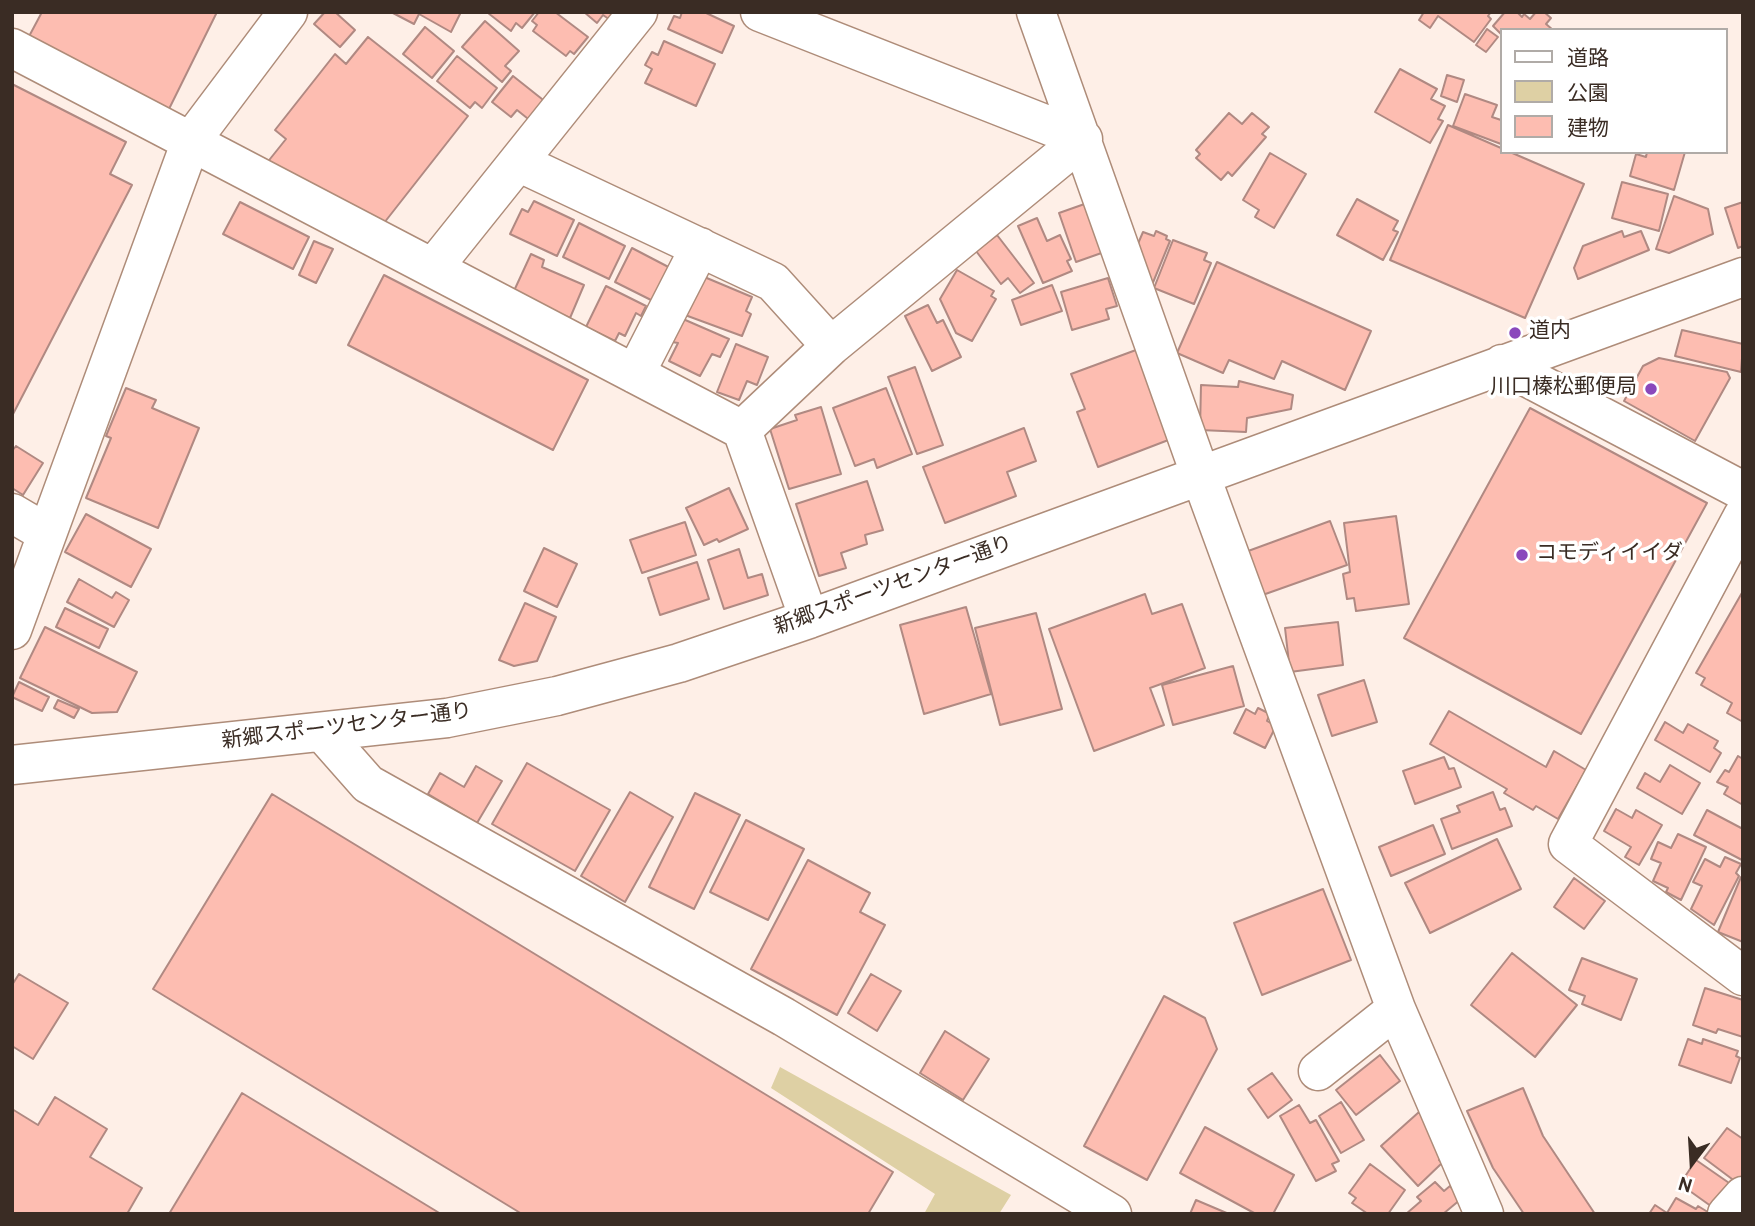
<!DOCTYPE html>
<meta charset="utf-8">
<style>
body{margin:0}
#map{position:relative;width:1755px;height:1226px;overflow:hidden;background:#feefe7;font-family:Overpass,"Noto Sans JP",sans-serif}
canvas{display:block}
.frame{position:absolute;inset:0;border:14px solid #3a2c24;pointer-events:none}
.legend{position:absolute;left:1500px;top:28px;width:228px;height:126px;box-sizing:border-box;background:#fff;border:2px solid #b0aba7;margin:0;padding:9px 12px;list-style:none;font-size:21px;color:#3a2c24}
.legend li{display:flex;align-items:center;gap:14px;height:35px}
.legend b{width:35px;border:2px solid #b0aba7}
.north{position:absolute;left:1657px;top:1128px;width:70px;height:70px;-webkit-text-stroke:5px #fff;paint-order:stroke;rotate:197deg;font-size:19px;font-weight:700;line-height:28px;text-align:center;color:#3a2c24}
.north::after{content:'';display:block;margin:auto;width:24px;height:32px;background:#3a2c24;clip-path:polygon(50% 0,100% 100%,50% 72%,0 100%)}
</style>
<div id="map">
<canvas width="1755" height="1226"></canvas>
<div class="frame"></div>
<ul class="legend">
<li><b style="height:9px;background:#fff"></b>道路</li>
<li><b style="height:19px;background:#ded0a4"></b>公園</li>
<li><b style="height:19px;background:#fdbdb1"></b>建物</li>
</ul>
<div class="north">N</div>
</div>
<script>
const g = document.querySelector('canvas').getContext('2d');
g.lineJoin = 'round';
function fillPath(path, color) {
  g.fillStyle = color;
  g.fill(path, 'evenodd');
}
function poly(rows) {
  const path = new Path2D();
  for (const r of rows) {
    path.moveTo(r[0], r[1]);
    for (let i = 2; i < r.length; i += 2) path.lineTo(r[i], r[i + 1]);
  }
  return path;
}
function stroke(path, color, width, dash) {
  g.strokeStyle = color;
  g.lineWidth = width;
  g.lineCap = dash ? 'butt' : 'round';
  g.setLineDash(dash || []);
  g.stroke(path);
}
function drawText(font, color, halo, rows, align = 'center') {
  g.font = font + ' Overpass,"Noto Sans JP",sans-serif';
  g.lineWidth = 7;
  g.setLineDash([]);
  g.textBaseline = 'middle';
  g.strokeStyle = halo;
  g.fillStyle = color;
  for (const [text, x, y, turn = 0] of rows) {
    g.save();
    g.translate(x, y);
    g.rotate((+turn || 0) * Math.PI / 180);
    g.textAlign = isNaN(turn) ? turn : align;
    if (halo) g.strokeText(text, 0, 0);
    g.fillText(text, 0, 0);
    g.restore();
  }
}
const green = poly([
 [780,1067,1011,1195,999,1214,924,1214,935,1194,771,1088]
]);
const building = poly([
 [42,12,217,12,167,113,26,42,42,12],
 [325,12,335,12,355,30,340,47,314,24,325,12],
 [391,12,461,12,451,32,419,14,414,24,391,12],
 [535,12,522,28,516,23,511,31,488,13,535,12],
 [539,12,555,12,588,37,574,54,570,51,566,56,533,31,537,25,532,21,539,12],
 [584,12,625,12,616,24,603,15,597,23,584,12],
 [682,12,704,12,734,26,722,53,668,29,674,16,680,18,682,12],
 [1424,12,1491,12,1488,16,1491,19,1474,42,1438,16,1430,28,1419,20,1424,12],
 [1505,12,1517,12,1522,17,1524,14,1530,19,1536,12,1544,12,1551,18,1546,24,1553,30,1501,30,1501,34,1493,26,1505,12],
 [485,21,519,51,505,66,511,71,502,82,462,47,485,21],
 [425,27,454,51,432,78,403,54,425,27],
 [1487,29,1498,37,1486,52,1476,45,1487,29],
 [368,37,468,116,384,223,266,164,286,139,275,130,335,54,346,64,368,37],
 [664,41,715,64,696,106,645,83,652,69,645,65,652,52,658,55,664,41],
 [457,56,497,88,482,108,475,102,470,108,437,81,457,56],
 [1400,69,1437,89,1431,99,1445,106,1438,119,1443,121,1430,143,1375,112,1400,69],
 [1447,75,1464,80,1457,102,1441,96,1447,75],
 [513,76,547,103,532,122,517,110,511,117,492,102,513,76],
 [12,84,126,142,110,174,132,185,12,416,12,84],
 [1465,94,1497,105,1492,117,1501,120,1501,144,1453,126,1465,94],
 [1229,113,1242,124,1252,113,1269,127,1262,134,1266,137,1232,176,1228,172,1221,180,1196,158,1200,154,1196,150,1229,113],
 [1448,125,1501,148,1501,152,1510,152,1584,184,1525,318,1390,260,1448,125],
 [1647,152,1685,152,1674,190,1630,176,1636,154,1646,157,1647,152],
 [1270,153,1306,174,1274,228,1255,217,1259,210,1243,200,1270,153],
 [1622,182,1668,194,1659,231,1612,218,1622,182],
 [1674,196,1708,209,1713,234,1669,253,1656,249,1674,196],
 [1357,199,1398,221,1393,230,1398,232,1383,260,1337,235,1357,199],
 [534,201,574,220,557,256,510,234,522,209,528,212,534,201],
 [1093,201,1110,250,1076,262,1059,213,1093,201],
 [240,202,309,237,293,269,223,234,240,202],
 [1743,202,1743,246,1738,248,1725,208,1743,202],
 [1037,218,1047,241,1060,235,1071,259,1067,261,1072,271,1043,283,1018,226,1037,218],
 [579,223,625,246,609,279,563,257,579,223],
 [1156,231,1167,236,1166,239,1170,241,1152,285,1137,246,1143,232,1154,236,1156,231],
 [1622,231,1624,237,1641,231,1649,250,1578,279,1574,268,1583,246,1622,231],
 [997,235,1034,283,1020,293,1008,278,1001,284,976,251,997,235],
 [1173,240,1207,253,1204,260,1211,263,1194,304,1154,288,1173,240],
 [314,241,333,249,316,283,299,275,314,241],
 [632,248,678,272,661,305,615,282,632,248],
 [531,254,544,260,542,267,584,285,570,318,513,293,531,254],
 [1217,262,1371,331,1345,390,1282,361,1274,379,1229,360,1223,373,1177,353,1217,262],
 [957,270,994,291,991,296,996,299,972,341,956,333,940,299,957,270],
 [384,275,588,380,553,450,348,345,384,275],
 [702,276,752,297,746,311,751,314,742,336,685,315,702,276],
 [1108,278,1117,306,1106,309,1109,319,1072,330,1061,292,1108,278],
 [1052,285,1062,311,1021,325,1012,300,1052,285],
 [606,286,646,306,641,316,636,313,625,336,619,333,615,341,586,327,606,286],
 [928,305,937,323,943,320,961,357,932,371,905,316,928,305],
 [683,319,729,339,720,357,712,354,700,376,669,361,678,343,672,342,683,319],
 [1682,330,1743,344,1741,372,1675,356,1682,330],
 [736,344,768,357,757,385,747,381,739,400,717,392,736,344],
 [1136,350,1171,439,1098,467,1077,412,1085,409,1071,374,1136,350],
 [1659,358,1727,372,1730,378,1695,441,1624,401,1643,366,1659,358],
 [915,367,943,445,917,454,888,377,915,367],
 [1239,381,1293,395,1291,409,1247,418,1246,432,1200,430,1201,385,1238,387,1239,381],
 [126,388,156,400,152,408,199,428,158,528,86,498,111,438,106,436,126,388],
 [886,388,912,454,877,468,874,459,855,466,833,408,886,388],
 [821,407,841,474,789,489,770,429,797,420,795,415,821,407],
 [1530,408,1707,503,1581,734,1404,638,1530,408],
 [1024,428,1036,461,1007,472,1016,496,945,523,923,467,1024,428],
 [16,446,43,463,23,495,12,488,12,451,16,446],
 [867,481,883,530,865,535,867,544,841,553,846,568,819,576,796,504,867,481],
 [729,488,748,529,719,542,717,539,704,545,686,508,729,488],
 [86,514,151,549,131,587,65,552,86,514],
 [1396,516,1409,604,1356,611,1354,598,1347,599,1343,574,1350,572,1344,523,1396,516],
 [1330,521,1347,565,1257,597,1240,554,1330,521],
 [685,522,696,555,642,573,630,540,685,522],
 [544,548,577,564,557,607,524,591,544,548],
 [739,549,748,578,762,574,768,595,724,609,708,560,739,549],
 [697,562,709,599,660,615,648,578,697,562],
 [79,579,112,598,116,592,129,600,114,627,67,602,79,579],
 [1743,591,1743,722,1727,713,1732,703,1701,685,1705,678,1696,673,1743,591],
 [1145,594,1152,614,1182,604,1205,668,1150,688,1164,725,1094,751,1049,629,1145,594],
 [525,603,556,617,537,661,514,666,499,660,525,603],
 [966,607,991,694,924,714,900,625,966,607],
 [65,608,108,629,99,648,56,627,65,608],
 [1036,613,1062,709,1000,725,975,628,1036,613],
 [1338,622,1343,665,1290,672,1285,628,1338,622],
 [45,627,137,672,117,712,92,713,20,678,45,627],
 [1233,666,1244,706,1173,725,1162,685,1233,666],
 [1364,680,1377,722,1332,736,1318,695,1364,680],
 [19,682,49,697,42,711,12,697,19,682],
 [58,700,79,709,74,718,54,708,58,700],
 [1258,708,1270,714,1267,721,1276,726,1265,748,1234,733,1246,709,1255,714,1258,708],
 [1449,711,1546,767,1554,751,1586,770,1558,819,1536,806,1533,810,1504,793,1507,789,1430,744,1449,711],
 [1665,722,1683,733,1688,724,1718,741,1714,748,1721,753,1710,772,1655,740,1665,722],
 [1738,756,1743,759,1743,805,1724,794,1728,787,1717,782,1725,770,1729,772,1738,756],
 [1444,757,1449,769,1454,768,1461,787,1415,804,1403,771,1444,757],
 [527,763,610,810,575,871,492,824,527,763],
 [1670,765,1700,783,1682,814,1637,788,1645,773,1660,782,1670,765],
 [476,766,502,781,477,823,428,794,440,773,464,787,476,766],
 [630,792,673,817,625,902,581,876,630,792],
 [1493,792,1500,810,1505,808,1512,826,1452,849,1441,819,1460,812,1457,806,1493,792],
 [695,793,740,815,694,909,649,887,695,793],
 [272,794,893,1172,868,1214,522,1214,153,989,272,794],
 [1616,809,1632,818,1636,810,1662,825,1639,865,1625,857,1631,847,1604,831,1616,809],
 [1707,810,1743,829,1742,860,1694,835,1707,810],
 [746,820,804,849,768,920,710,892,746,820],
 [1433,825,1445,854,1391,876,1379,847,1433,825],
 [1678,834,1706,847,1681,900,1666,892,1668,888,1653,881,1661,863,1651,859,1658,842,1671,848,1678,834],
 [1497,839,1521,889,1430,933,1405,883,1497,839],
 [1725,857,1741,864,1736,873,1739,876,1714,925,1691,909,1702,886,1693,882,1705,859,1720,867,1725,857],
 [808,860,870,893,860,912,885,925,837,1015,751,969,808,860],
 [1741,877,1743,878,1743,942,1718,932,1741,877],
 [1574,878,1605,901,1584,929,1554,907,1574,878],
 [1323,889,1351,960,1262,995,1234,923,1323,889],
 [1512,953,1577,1005,1535,1057,1471,1005,1512,953],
 [1582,958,1637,979,1621,1020,1582,1004,1585,996,1569,990,1582,958],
 [19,974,68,1003,33,1059,12,1046,12,985,19,974],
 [871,974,901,991,877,1031,848,1013,871,974],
 [1705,988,1743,1000,1743,1037,1718,1029,1716,1033,1693,1025,1705,988],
 [1164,996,1205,1018,1217,1049,1147,1180,1084,1146,1164,996],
 [945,1031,989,1059,963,1100,920,1073,945,1031],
 [1688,1039,1702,1044,1703,1039,1738,1051,1736,1056,1740,1058,1731,1083,1679,1065,1688,1039],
 [1380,1055,1400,1081,1356,1115,1336,1090,1380,1055],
 [1272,1073,1292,1100,1268,1118,1248,1089,1272,1073],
 [1523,1088,1543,1136,1595,1214,1524,1214,1493,1168,1467,1111,1523,1088],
 [242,1093,441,1214,169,1214,242,1093],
 [55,1097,107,1129,90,1157,142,1188,127,1214,12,1214,12,1109,38,1125,55,1097],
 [1341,1102,1364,1140,1341,1153,1319,1116,1341,1102],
 [1299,1105,1310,1123,1316,1120,1339,1161,1332,1164,1336,1171,1316,1181,1280,1116,1299,1105],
 [1419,1112,1442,1137,1449,1151,1439,1160,1442,1163,1418,1186,1381,1146,1419,1112],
 [1205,1127,1294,1175,1273,1214,1256,1214,1180,1173,1205,1127],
 [1727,1128,1743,1139,1743,1181,1740,1185,1704,1158,1727,1128],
 [1696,1160,1732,1185,1715,1209,1687,1189,1692,1183,1684,1178,1696,1160],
 [1370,1164,1405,1190,1388,1214,1368,1214,1352,1203,1356,1198,1349,1193,1370,1164],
 [1435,1182,1444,1191,1450,1186,1461,1199,1443,1214,1406,1214,1421,1201,1417,1197,1435,1182],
 [1676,1198,1696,1209,1698,1206,1711,1214,1649,1214,1655,1205,1667,1213,1676,1198],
 [1196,1200,1229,1214,1190,1214,1196,1200]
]);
const minor = poly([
 [1036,12,1200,474,1396,1009,1484,1214],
 [12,48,742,430,809,619],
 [518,162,773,282,831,346],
 [433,268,638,12],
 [1502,364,1743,491],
 [635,374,700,247],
 [742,430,831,346,1083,139,760,12],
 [12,513,46,533],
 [1743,516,1568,844,1743,976],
 [12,630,191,141,288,12],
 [323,733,368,784,784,1017,1112,1214],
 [12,765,447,718,557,696,679,663,809,619,1743,277],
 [1318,1071,1396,1009],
 [1727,1214,1743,1196]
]);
const markers = [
 [1515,333,7,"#8a48bc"],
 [1651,389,7,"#8a48bc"],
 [1522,555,7,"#8a48bc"]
];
const poiNames = [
 ["道内",1529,333],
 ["川口榛松郵便局",1637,389,"right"],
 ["コモディイイダ",1536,555]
];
const streetNames = [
 ["新郷スポーツセンター通り",894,587,-20],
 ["新郷スポーツセンター通り",347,728,-7]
];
fillPath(green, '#ded0a4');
fillPath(building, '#fdbdb1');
stroke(building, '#b08982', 2);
stroke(minor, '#ae8c79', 41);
stroke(minor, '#fff', 38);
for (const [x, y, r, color] of markers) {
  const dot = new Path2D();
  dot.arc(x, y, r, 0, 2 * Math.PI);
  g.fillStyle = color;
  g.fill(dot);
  stroke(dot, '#fff', 2.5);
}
drawText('21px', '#3a2c24', '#fff', poiNames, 'left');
drawText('21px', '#3a2c24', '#fff', streetNames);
</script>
